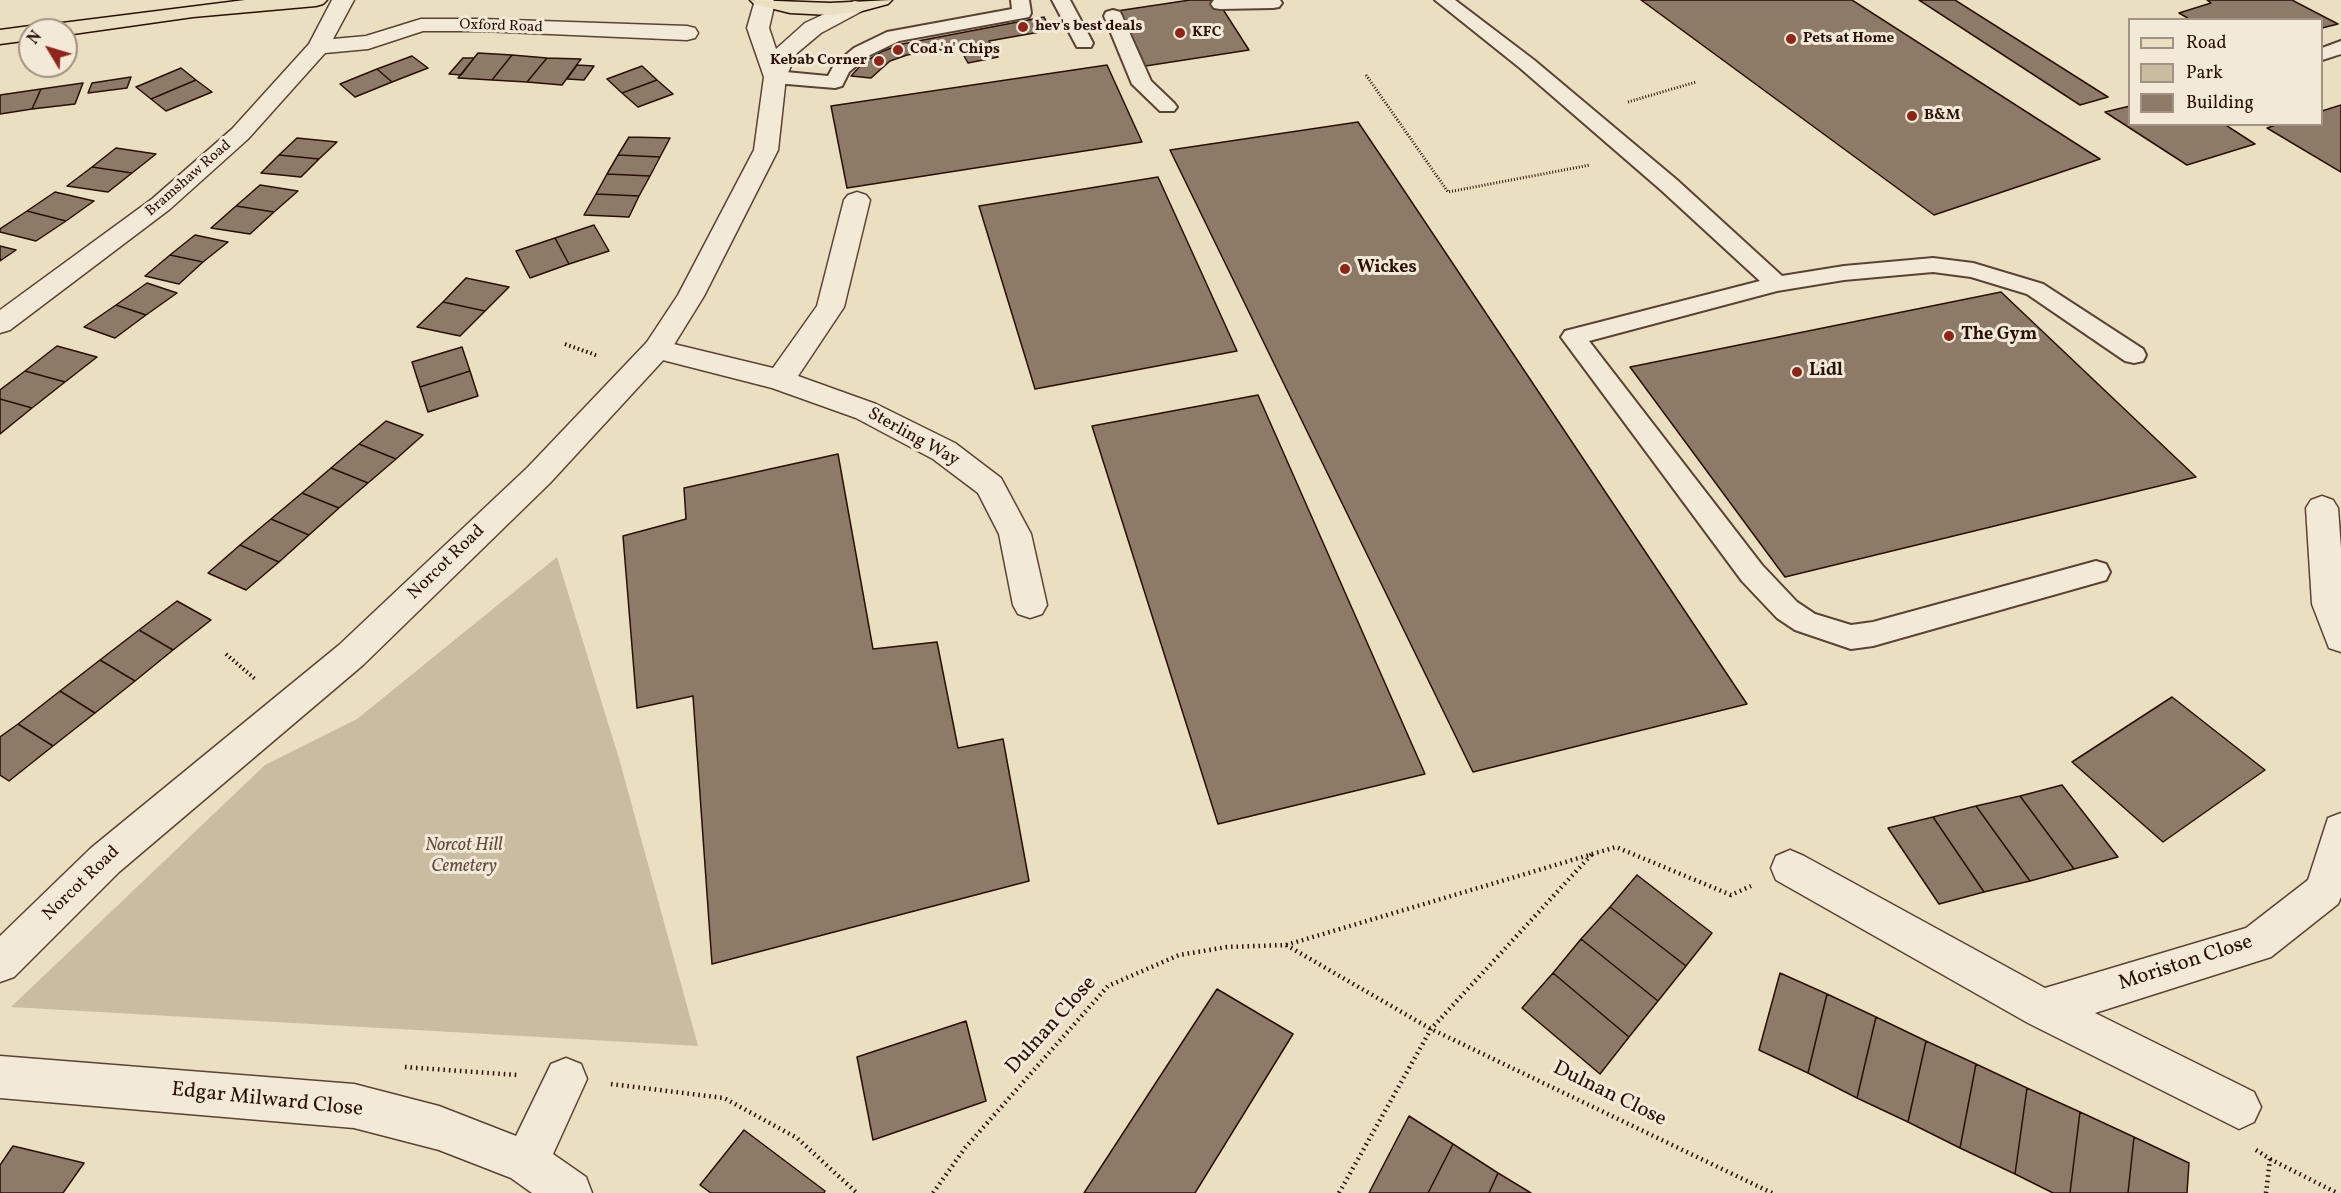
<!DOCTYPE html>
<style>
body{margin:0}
#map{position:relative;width:2341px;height:1193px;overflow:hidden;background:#ebdfc1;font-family:Vollkorn,serif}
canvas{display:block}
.legend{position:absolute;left:2128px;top:18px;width:195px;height:108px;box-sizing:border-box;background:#f2ead7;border:2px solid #a29283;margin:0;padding:8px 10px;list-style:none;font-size:18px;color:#2a0f05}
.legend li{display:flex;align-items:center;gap:12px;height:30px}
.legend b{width:30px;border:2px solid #a29283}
.north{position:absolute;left:18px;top:18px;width:60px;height:60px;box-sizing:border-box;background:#f2ead7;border:2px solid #a29283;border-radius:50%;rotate:308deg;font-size:16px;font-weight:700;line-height:24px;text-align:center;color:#2a0f05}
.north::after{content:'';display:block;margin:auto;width:21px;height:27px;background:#8f2418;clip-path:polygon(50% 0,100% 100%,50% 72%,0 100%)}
</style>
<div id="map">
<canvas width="2341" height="1193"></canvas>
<ul class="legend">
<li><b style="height:8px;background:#ebdfc1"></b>Road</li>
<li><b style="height:16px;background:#cabca1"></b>Park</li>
<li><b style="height:16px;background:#8e7b67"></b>Building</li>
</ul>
<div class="north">N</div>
</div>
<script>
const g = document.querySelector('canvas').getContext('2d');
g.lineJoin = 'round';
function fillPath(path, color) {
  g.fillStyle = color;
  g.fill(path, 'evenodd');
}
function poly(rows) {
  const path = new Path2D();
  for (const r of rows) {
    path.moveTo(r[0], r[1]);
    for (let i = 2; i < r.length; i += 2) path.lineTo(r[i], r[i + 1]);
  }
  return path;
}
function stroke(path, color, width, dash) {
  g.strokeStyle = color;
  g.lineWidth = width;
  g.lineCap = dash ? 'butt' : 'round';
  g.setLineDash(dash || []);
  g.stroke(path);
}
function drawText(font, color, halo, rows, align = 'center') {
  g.font = font + ' Vollkorn,serif';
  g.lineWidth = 6;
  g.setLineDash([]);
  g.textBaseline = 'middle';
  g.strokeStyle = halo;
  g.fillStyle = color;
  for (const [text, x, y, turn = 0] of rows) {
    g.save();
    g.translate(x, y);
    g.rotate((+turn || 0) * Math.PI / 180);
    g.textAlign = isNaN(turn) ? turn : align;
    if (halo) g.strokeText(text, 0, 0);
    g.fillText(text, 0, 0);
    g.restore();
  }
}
const green = poly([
 [557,557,620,762,698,1046,11,1007,265,765,357,719]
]);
const building = poly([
 [1190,0,1217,0,1249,50,1139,67,1110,12,1190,0],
 [1641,0,1852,0,2100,159,1934,215,1641,0],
 [1919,0,1955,0,2108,97,2080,105,1919,0],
 [2207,0,2292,0,2338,24,2322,28,2322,20,2191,20,2179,13,2211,3,2207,0],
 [1044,17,1051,30,989,41,998,57,968,63,959,47,907,55,890,61,871,78,851,76,863,63,881,52,902,44,1044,17],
 [478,53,512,55,492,80,458,78,478,53],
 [512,55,547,58,527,82,492,80,512,55],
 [412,56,428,68,392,82,377,69,412,56],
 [463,58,474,58,461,75,449,74,463,58],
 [547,58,581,59,562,85,527,82,547,58],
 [577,65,594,66,584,80,567,79,577,65],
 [1107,65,1142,142,847,188,831,106,1107,65],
 [642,66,657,80,622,93,607,79,642,66],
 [181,68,196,80,151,99,136,87,181,68],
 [377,69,392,82,355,97,340,84,377,69],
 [131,77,127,88,88,93,92,83,131,77],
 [196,80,212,92,166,111,151,99,196,80],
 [657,80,673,94,638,107,622,93,657,80],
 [83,83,75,104,32,109,41,89,83,83],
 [41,89,32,109,0,114,0,95,41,89],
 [2341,105,2341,172,2267,128,2279,124,2322,124,2322,111,2341,105],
 [2130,106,2130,124,2224,124,2255,144,2187,165,2105,112,2130,106],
 [1358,122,1391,171,1747,704,1473,772,1170,150,1358,122],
 [629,137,670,138,660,157,618,155,629,137],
 [297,138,337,142,319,159,279,155,297,138],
 [116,148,156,154,132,173,92,167,116,148],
 [279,155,319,159,301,177,261,173,279,155],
 [618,155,660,157,650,176,607,174,618,155],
 [92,167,132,173,108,192,67,186,92,167],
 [607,174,650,176,639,196,596,194,607,174],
 [1158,177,1237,351,1035,389,979,206,1158,177],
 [260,185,298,191,274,212,236,206,260,185],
 [55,192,94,201,66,221,27,211,55,192],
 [596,194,639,196,629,217,584,215,596,194],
 [236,206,274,212,250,234,211,228,236,206],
 [27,211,66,221,36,241,0,232,0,229,27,211],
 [594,225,609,251,569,264,555,238,594,225],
 [195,235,228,242,203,262,170,255,195,235],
 [555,238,569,264,530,278,516,251,555,238],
 [0,246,16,250,0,261,0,246],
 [170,255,203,262,179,284,145,276,170,255],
 [466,278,509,287,485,311,443,302,466,278],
 [147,283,177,293,146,315,116,305,147,283],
 [2001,292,2196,477,1785,577,1630,367,2001,292],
 [443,302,485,311,460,336,417,327,443,302],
 [116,305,146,315,115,338,84,327,116,305],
 [57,346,97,357,65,382,25,371,57,346],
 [462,347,470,371,420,387,412,362,462,347],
 [25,371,65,382,32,408,0,399,0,390,25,371],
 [470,371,478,396,428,412,420,387,470,371],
 [1258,395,1425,774,1218,824,1092,426,1258,395],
 [0,399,32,408,0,434,0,399],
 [386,421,423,435,396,459,359,444,386,421],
 [359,444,396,459,368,483,331,468,359,444],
 [838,454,873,649,937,642,958,748,1003,739,1029,881,712,964,693,696,637,708,623,536,686,519,684,488,838,454],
 [331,468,368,483,339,508,302,493,331,468],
 [302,493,339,508,309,535,271,519,302,493],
 [271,519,309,535,279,562,240,545,271,519],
 [240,545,279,562,246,590,208,573,240,545],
 [177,601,211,620,173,650,139,630,177,601],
 [139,630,173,650,135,681,100,660,139,630],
 [100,660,135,681,95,713,60,691,100,660],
 [60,691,95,713,53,746,18,724,60,691],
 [2172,697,2265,770,2163,842,2072,762,2172,697],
 [18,724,53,746,9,781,0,775,0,737,18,724],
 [2062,785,2118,857,2074,869,2020,796,2062,785],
 [2020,796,2074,869,2030,881,1976,806,2020,796],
 [1976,806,2030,881,1984,892,1933,817,1976,806],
 [1933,817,1984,892,1939,904,1888,828,1933,817],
 [1637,875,1712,933,1686,966,1610,907,1637,875],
 [1610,907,1686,966,1658,1001,1581,939,1610,907],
 [1581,939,1658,1001,1629,1037,1553,973,1581,939],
 [1553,973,1629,1037,1600,1074,1522,1008,1553,973],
 [1780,973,1827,994,1808,1073,1759,1050,1780,973],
 [1217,989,1293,1034,1195,1193,1084,1193,1217,989],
 [1827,994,1876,1017,1857,1098,1808,1073,1827,994],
 [1876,1017,1926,1041,1908,1122,1857,1098,1876,1017],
 [966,1021,986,1101,873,1140,857,1057,966,1021],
 [1926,1041,1976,1064,1960,1148,1908,1122,1926,1041],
 [1976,1064,2027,1088,2015,1174,1960,1148,1976,1064],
 [2027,1088,2080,1112,2070,1193,2053,1193,2015,1174,2027,1088],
 [2080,1112,2134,1137,2128,1193,2070,1193,2080,1112],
 [1409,1116,1453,1144,1428,1193,1369,1193,1409,1116],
 [744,1130,825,1191,824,1193,711,1193,700,1185,744,1130],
 [2134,1137,2189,1163,2187,1193,2128,1193,2134,1137],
 [1453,1144,1498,1173,1489,1193,1428,1193,1453,1144],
 [13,1146,84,1163,63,1193,0,1193,0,1165,13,1146],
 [1498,1173,1531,1193,1489,1193,1498,1173]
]);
const pathFar2 = poly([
 [1366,75,1448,192,1590,165],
 [1628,102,1696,82]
]);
const pathFar1 = poly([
 [565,344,598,356],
 [226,654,255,679]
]);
const path = poly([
 [1286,945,1616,847,1731,895,1751,886],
 [405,1067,517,1075],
 [611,1084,724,1098,797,1138,857,1193],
 [2256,1150,2270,1159,2266,1193],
 [2270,1159,2337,1193],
 [933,1193,965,1148,1108,986,1179,955,1227,947,1286,945,1431,1029,1772,1193],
 [1339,1193,1431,1029,1592,854]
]);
const service = poly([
 [1011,0,1029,0,1031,13,1029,17,899,41,868,56,849,72,842,86,835,88,775,83,768,81,765,77,768,73,775,71,828,76,834,65,854,48,887,32,1012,9,1011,0],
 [1052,0,1070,0,1093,43,1091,47,1077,47,1052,0],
 [1214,0,1280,0,1282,3,1279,7,1273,8,1220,9,1214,8,1211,4,1214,0],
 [1435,0,1455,0,1534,60,1677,180,1782,276,1844,266,1933,258,1973,263,2043,284,2143,349,2146,355,2143,361,2134,363,2125,361,2027,294,1971,277,1933,272,1844,280,1777,291,1589,341,1762,565,1797,602,1815,614,1851,625,1873,622,2096,561,2106,564,2110,572,2106,580,1873,646,1851,649,1795,630,1777,618,1742,581,1561,337,1565,331,1760,281,1661,190,1520,68,1435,0],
 [1113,10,1120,12,1122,16,1151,81,1174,103,1177,107,1174,111,1160,111,1132,84,1104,16,1106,12,1113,10],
 [2341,41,2341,54,2322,60,2322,48,2341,41]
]);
const minor = poly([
 [332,0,354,0,333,39,366,36,421,19,482,19,687,26,695,28,698,33,695,38,687,40,482,31,423,31,368,49,325,53,248,139,170,209,10,330,0,333,0,310,152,199,232,129,309,44,332,0],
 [857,192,866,195,870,200,844,307,798,376,876,404,955,443,1001,478,1031,534,1047,605,1042,614,1030,618,1018,614,1013,605,999,534,978,493,933,459,856,418,772,388,647,356,643,349,647,342,657,340,773,368,817,306,844,200,848,195,857,192],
 [2322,496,2333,500,2338,508,2341,549,2341,652,2329,648,2312,604,2306,508,2311,500,2322,496],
 [2341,813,2341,897,2338,904,2271,957,2095,1013,2254,1092,2261,1107,2254,1122,2239,1129,2028,1023,1776,880,1771,868,1776,856,1790,850,1804,856,2045,988,2246,928,2308,880,2328,818,2341,813],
 [0,1056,354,1084,439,1106,516,1136,551,1064,566,1058,581,1064,587,1079,553,1154,586,1177,592,1193,532,1193,511,1178,439,1150,354,1128,0,1098,0,1056]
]);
const tertiary = poly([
 [755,0,773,0,775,2,769,28,776,49,805,23,848,3,855,1,862,3,866,7,862,11,821,33,797,53,786,77,778,150,704,296,667,356,550,483,363,665,119,872,14,977,0,982,0,936,91,848,339,645,528,467,647,342,678,295,754,150,764,77,747,28,755,0]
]);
const primary = poly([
 [245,0,327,0,323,4,316,6,193,17,66,35,66,30,43,30,46,25,54,24,245,0],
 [750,0,830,3,892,0,888,4,862,11,830,15,790,13,754,4,750,0],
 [30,26,39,30,30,30,30,40,0,44,0,30,30,26]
]);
const markers = [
 [1023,27,6,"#8f2418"],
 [1180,33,6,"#8f2418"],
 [1791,39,6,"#8f2418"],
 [898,50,6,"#8f2418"],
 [879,61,6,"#8f2418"],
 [1912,116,6,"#8f2418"],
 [1345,269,6,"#8f2418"],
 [1949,336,6,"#8f2418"],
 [1797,372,6,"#8f2418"]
];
const farStreetnames = [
 ["Oxford Road",501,27,2],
 ["Bramshaw Road",189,179,-41]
];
const farPoinames = [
 ["hev's best deals",1035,27],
 ["KFC",1192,33],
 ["Pets at Home",1803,39],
 ["Cod 'n' Chips",910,50],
 ["Kebab Corner",867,61,"right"],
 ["B&M",1924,116]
];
const poiNames = [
 ["Wickes",1357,269],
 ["The Gym",1961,336],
 ["Lidl",1809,372]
];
const streetNames = [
 ["Sterling Way",913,438,29],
 ["Norcot Road",447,563,-44],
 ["Norcot Road",82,884,-44]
];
const parkNames = [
 ["Norcot Hill",464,847],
 ["Cemetery",464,868]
];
const nearStreetnames = [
 ["Moriston Close",2186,964,-18],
 ["Dulnan Close",1052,1026,-48],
 ["Dulnan Close",1609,1095,26],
 ["Edgar Milward Close",267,1101,6]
];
fillPath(green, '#cabca1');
fillPath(building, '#8e7b67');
stroke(building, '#2a0f05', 1.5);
stroke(service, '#5a4334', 4);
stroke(minor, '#5a4334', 3);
stroke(tertiary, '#5a4334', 3);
stroke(primary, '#2a0f05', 3);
stroke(pathFar2, '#2a0f05', 3, [1, 2]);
stroke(pathFar1, '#2a0f05', 4, [1.5, 3]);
stroke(path, '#2a0f05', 4.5, [1.5, 4]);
fillPath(service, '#f2ead7');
fillPath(minor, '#f2ead7');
fillPath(tertiary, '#f2ead7');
fillPath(primary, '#ebdfc1');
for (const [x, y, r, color] of markers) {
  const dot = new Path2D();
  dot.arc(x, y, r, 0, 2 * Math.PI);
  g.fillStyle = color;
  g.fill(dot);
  stroke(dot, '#f2ead7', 2);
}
drawText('15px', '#2a0f05', '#f2ead7', farStreetnames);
drawText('bold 15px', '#2a0f05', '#f2ead7', farPoinames, 'left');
drawText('bold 18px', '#2a0f05', '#f2ead7', poiNames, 'left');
drawText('18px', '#2a0f05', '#f2ead7', streetNames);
drawText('italic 18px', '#624c3c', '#f2ead7', parkNames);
drawText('21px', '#2a0f05', '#f2ead7', nearStreetnames);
</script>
